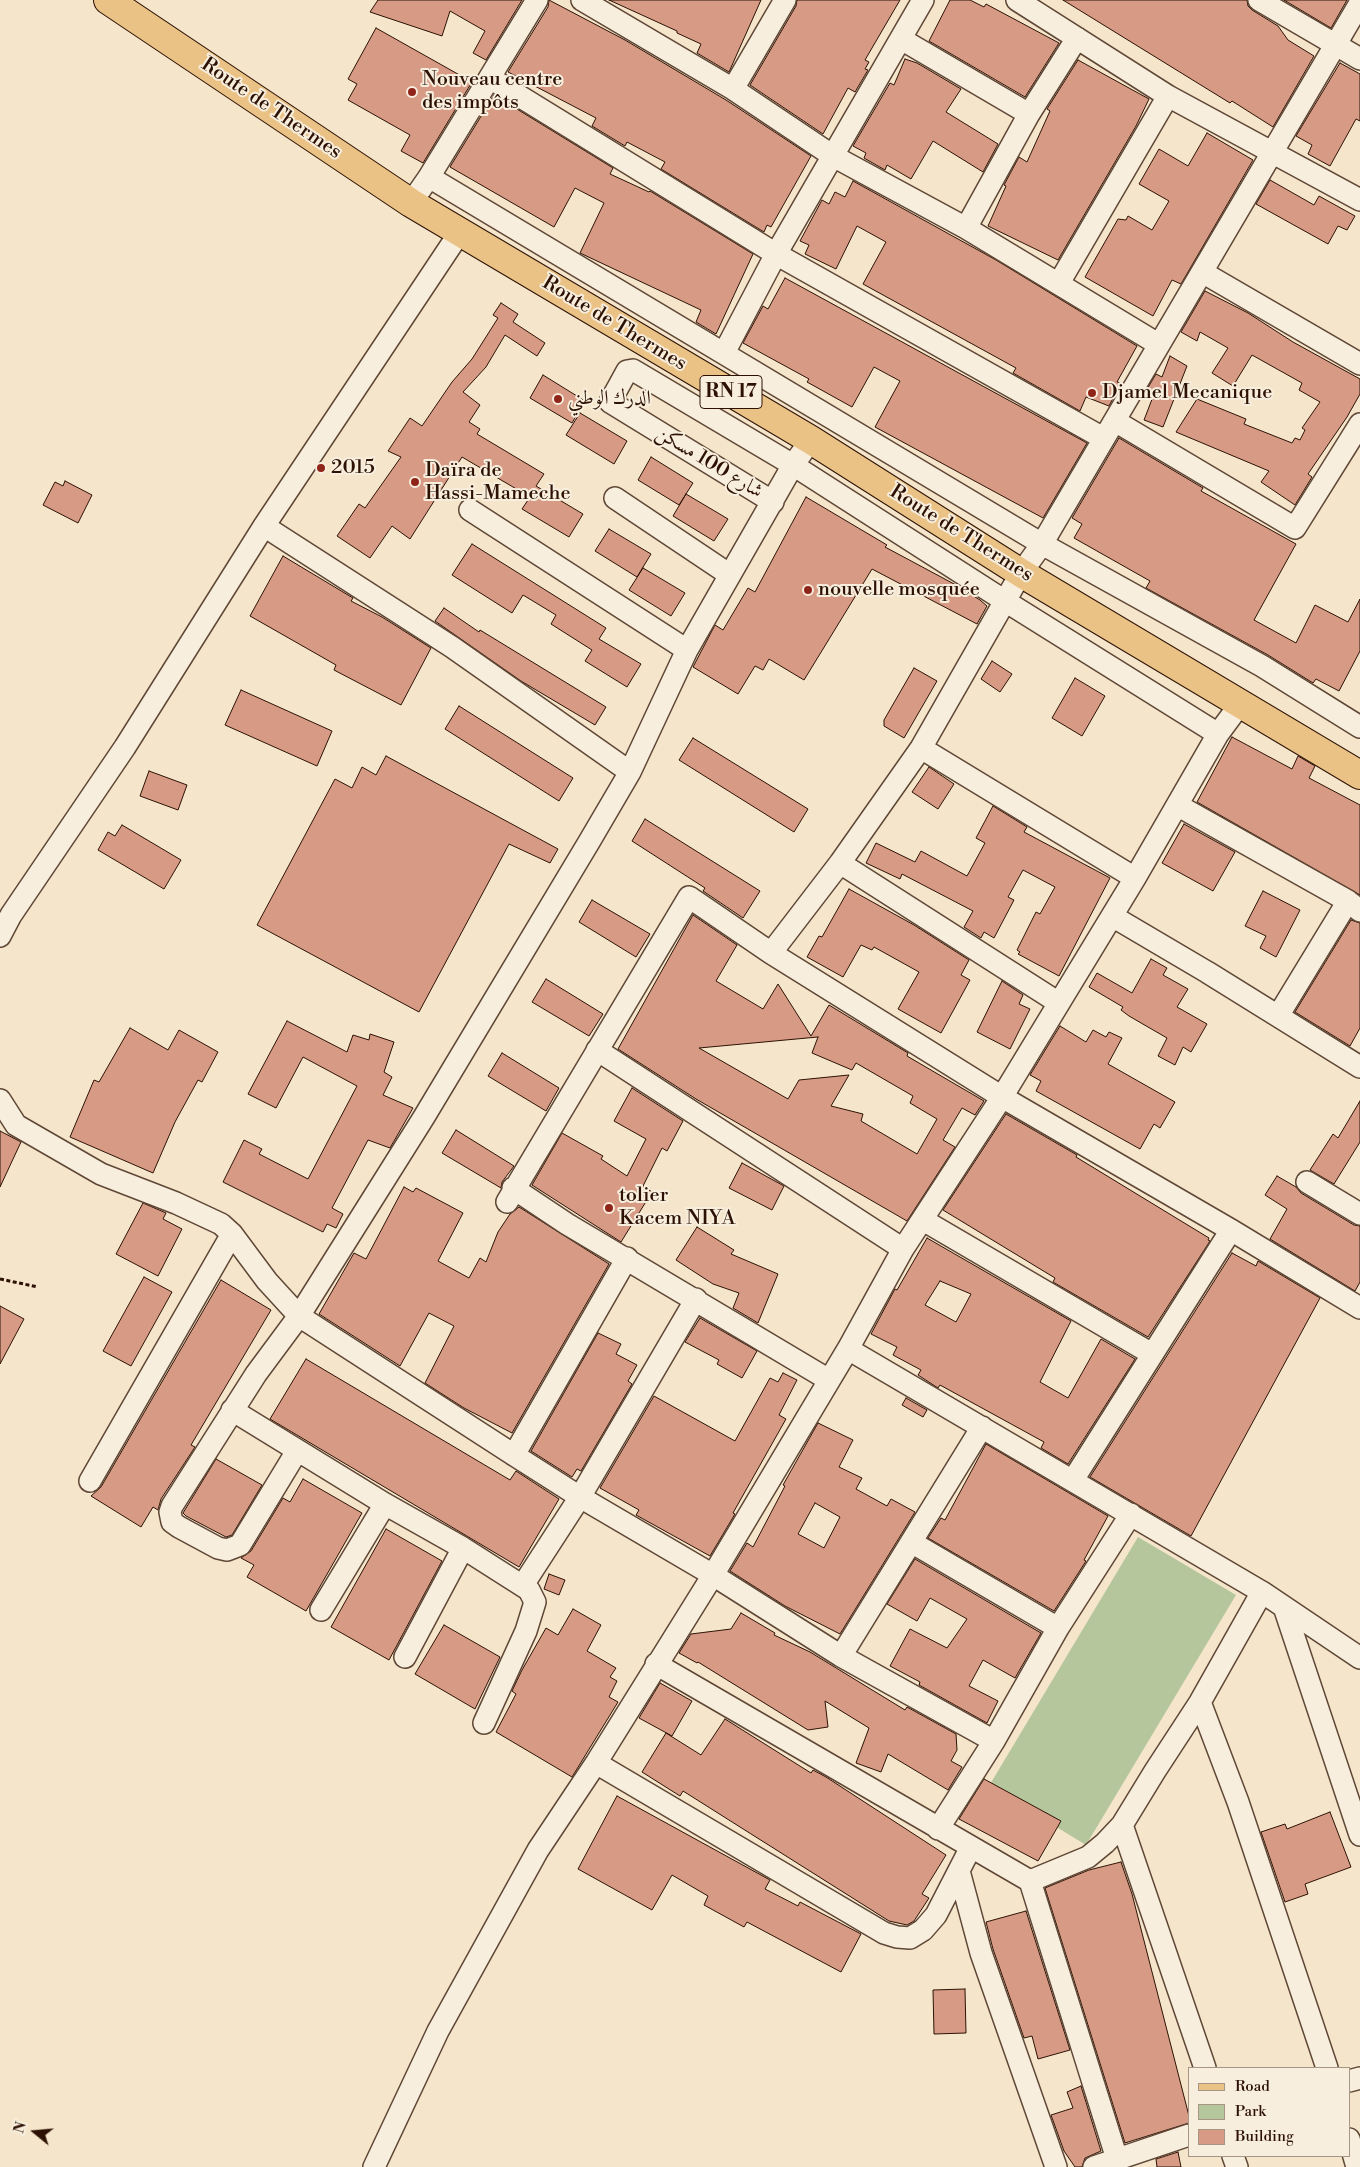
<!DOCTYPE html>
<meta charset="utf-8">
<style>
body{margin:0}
#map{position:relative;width:1360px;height:2167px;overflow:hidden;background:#f5e5cb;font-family:"Libre Bodoni",serif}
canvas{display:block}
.legend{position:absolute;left:1188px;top:2067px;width:162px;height:90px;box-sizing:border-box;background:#f8eedd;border:1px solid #a79686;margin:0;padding:6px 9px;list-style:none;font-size:15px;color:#2d1204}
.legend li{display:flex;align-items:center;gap:10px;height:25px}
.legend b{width:25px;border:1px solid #a79686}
.north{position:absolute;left:10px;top:2107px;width:50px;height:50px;-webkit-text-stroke:4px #f8eedd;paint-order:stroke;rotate:287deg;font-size:14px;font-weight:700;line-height:20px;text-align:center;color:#2d1204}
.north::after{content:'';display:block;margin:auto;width:18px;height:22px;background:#2d1204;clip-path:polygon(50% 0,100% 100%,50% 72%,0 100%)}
</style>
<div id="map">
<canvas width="1360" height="2167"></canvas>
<ul class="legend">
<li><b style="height:6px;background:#eac286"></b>Road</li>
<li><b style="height:14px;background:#b6c69c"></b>Park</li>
<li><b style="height:14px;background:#d69a85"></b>Building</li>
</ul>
<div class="north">N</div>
</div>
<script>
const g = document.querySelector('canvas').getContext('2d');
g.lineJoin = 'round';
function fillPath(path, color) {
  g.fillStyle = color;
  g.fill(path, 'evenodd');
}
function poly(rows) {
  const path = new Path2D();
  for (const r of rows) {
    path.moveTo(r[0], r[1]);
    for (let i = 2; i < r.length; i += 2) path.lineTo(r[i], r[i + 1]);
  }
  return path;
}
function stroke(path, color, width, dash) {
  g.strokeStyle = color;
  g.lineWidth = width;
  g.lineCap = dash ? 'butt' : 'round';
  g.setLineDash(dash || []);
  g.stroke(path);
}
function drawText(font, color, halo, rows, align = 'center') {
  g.font = font + ' "Libre Bodoni",Amiri,serif';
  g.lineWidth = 4;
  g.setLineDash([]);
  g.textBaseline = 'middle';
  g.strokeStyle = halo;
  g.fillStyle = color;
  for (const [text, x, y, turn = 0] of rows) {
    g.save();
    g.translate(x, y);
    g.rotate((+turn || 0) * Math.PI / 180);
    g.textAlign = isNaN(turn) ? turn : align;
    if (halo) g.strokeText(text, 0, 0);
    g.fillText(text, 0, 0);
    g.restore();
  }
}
const green = poly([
 [1138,1537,1236,1595,1086,1845,989,1786]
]);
const building = poly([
 [378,0,522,0,486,60,473,53,485,31,450,11,442,36,370,12,378,0],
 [549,0,625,40,726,100,811,156,771,227,767,225,764,232,661,169,665,162,627,142,625,146,592,126,596,118,508,72,548,7,549,0],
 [609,0,761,0,729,72,697,53,701,44,677,33,677,31,609,0],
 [797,0,900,0,865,60,869,62,865,69,868,70,855,92,848,88,823,134,750,85,796,6,797,0],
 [950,0,970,0,984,7,986,4,1059,43,1025,97,929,41,950,0],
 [1063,0,1247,0,1248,6,1252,10,1278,26,1288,40,1314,56,1273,127,1232,101,1230,103,1063,0],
 [1284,0,1347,0,1331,28,1284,0],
 [376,28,472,82,423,163,401,151,410,135,348,100,357,84,348,79,376,28],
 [905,59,917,63,961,89,946,112,998,144,983,172,933,141,911,179,887,165,885,170,864,158,866,153,853,146,890,83,894,85,905,59],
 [1078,60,1149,99,1136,126,1058,260,988,226,1006,186,1004,185,1019,157,1027,162,1050,111,1047,109,1078,60],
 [1340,63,1360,74,1360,121,1356,119,1330,166,1308,154,1312,145,1296,136,1340,63],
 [494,95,613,168,610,174,649,192,650,191,753,254,716,334,696,322,701,310,580,253,604,203,575,188,554,227,450,167,494,95],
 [1207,133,1253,160,1181,284,1172,280,1153,316,1085,277,1118,219,1126,220,1128,216,1152,230,1169,201,1139,184,1159,149,1188,166,1207,133],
 [1270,180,1314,205,1319,196,1355,216,1347,230,1338,226,1328,244,1256,204,1270,180],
 [853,181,996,260,1137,346,1117,382,1121,383,1109,406,1086,397,1080,411,1013,373,1016,368,863,284,886,242,857,226,836,269,805,254,809,245,800,241,822,200,829,204,835,192,845,197,853,181],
 [785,278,1087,443,1043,518,875,427,900,381,874,367,852,407,807,382,809,379,743,343,763,306,768,309,785,278],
 [1205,291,1248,313,1293,342,1360,379,1360,394,1347,417,1308,474,1312,477,1295,505,1261,482,1269,471,1176,432,1197,399,1246,419,1244,424,1292,443,1295,438,1300,440,1305,430,1302,428,1320,402,1299,390,1302,383,1252,355,1233,386,1212,373,1228,348,1200,332,1197,341,1181,332,1205,291],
 [501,303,518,314,513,322,545,343,537,356,505,335,486,367,463,392,480,405,469,422,480,429,477,434,544,474,536,486,583,514,569,537,522,509,530,497,462,457,410,539,392,526,370,558,337,536,359,504,365,508,401,457,388,451,410,418,422,426,452,382,472,359,498,318,493,315,501,303],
 [1170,356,1187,366,1163,427,1144,420,1154,394,1146,391,1156,374,1162,377,1170,356],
 [543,375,585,401,572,423,530,398,543,375],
 [580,413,627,441,614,464,566,435,580,413],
 [1119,438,1203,488,1201,491,1296,544,1254,620,1296,643,1315,605,1348,622,1360,599,1360,651,1339,691,1316,679,1313,683,1268,655,1146,588,1150,581,1074,538,1082,524,1072,518,1119,438],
 [651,457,693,483,679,505,638,480,651,457],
 [65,481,92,495,78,523,43,505,55,482,63,486,65,481],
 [686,494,728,519,714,541,673,516,686,494],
 [806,497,887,545,885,547,956,585,980,600,987,606,977,624,872,569,804,680,769,659,763,670,755,666,738,694,693,667,715,625,723,630,748,588,755,592,806,497],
 [609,529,651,554,637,577,595,551,609,529],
 [472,544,606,628,599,639,641,664,627,687,585,661,592,650,551,624,556,615,523,595,512,613,452,575,472,544],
 [283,556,353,598,351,601,382,617,431,648,401,705,334,670,336,665,250,616,283,556],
 [643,568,685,593,671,616,629,590,643,568],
 [444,608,479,632,480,630,606,707,595,725,521,681,435,621,444,608],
 [992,661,1012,674,1000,692,981,679,992,661],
 [914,668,937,681,904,738,884,726,884,720,914,668],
 [1075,678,1105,696,1082,736,1052,718,1075,678],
 [241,690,332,731,317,766,225,725,241,690],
 [459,706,573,778,559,801,445,729,459,706],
 [1232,737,1292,769,1298,756,1315,766,1309,778,1360,805,1360,895,1197,802,1232,737],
 [693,738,808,809,794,832,679,760,693,738],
 [386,756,558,849,550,863,509,844,419,1012,257,925,335,779,352,788,362,767,376,775,386,756],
 [929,767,954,784,938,809,912,792,929,767],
 [149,771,187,785,178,810,140,796,149,771],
 [993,806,1027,827,1024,832,1110,878,1059,976,1018,954,1020,952,1017,950,1036,912,1040,914,1055,887,1023,870,1008,897,1014,900,994,938,984,932,981,938,964,927,973,911,902,874,900,879,866,863,876,843,915,862,921,851,967,876,985,843,976,838,993,806],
 [645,819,760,891,743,918,703,891,705,888,632,841,645,819],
 [1184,824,1235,852,1213,891,1162,863,1184,824],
 [122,825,181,860,164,889,98,850,108,832,115,836,122,825],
 [849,889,914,925,969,960,961,975,970,980,941,1033,898,1009,919,972,874,947,872,950,861,945,843,977,807,957,819,936,822,937,849,889],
 [1263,891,1300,910,1276,957,1260,948,1266,936,1245,926,1263,891],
 [592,900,650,934,636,957,579,922,592,900],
 [693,915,737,945,716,981,763,1009,778,984,811,1036,829,1005,908,1053,907,1056,984,1101,975,1115,962,1108,943,1140,955,1147,907,1221,696,1099,618,1049,693,915],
 [818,1037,812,1053,852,1070,856,1063,913,1096,910,1103,937,1119,917,1154,861,1121,863,1114,831,1106,849,1075,799,1080,788,1099,699,1048,818,1037],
 [1351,920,1360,923,1360,1028,1350,1046,1295,1012,1351,920],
 [1151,959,1167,968,1163,975,1188,989,1177,1007,1207,1024,1191,1052,1183,1047,1175,1065,1158,1056,1167,1038,1129,1016,1121,1010,1123,1007,1089,987,1097,973,1132,993,1151,959],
 [546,979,603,1014,589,1036,532,1002,546,979],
 [1002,981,1023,995,1019,1004,1030,1009,1010,1049,977,1032,1002,981],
 [287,1021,347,1052,353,1035,369,1040,370,1034,394,1042,384,1072,392,1077,383,1095,413,1108,390,1148,368,1140,332,1208,343,1214,336,1228,327,1224,323,1232,223,1182,244,1140,262,1149,259,1154,308,1179,357,1086,303,1057,276,1108,248,1094,287,1021],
 [1060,1026,1086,1042,1093,1030,1106,1037,1109,1032,1122,1038,1108,1064,1175,1102,1160,1128,1154,1124,1140,1149,1036,1091,1041,1081,1030,1075,1060,1026],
 [130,1028,168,1050,179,1030,218,1052,202,1082,198,1080,175,1122,153,1173,70,1137,94,1080,99,1082,130,1028],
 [502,1053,559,1088,546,1111,488,1076,502,1053],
 [632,1088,683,1121,667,1151,662,1148,643,1186,652,1192,621,1242,532,1185,562,1133,603,1156,601,1159,627,1176,646,1139,614,1121,632,1088],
 [1360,1101,1360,1142,1334,1184,1310,1170,1333,1134,1338,1138,1360,1101],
 [1006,1114,1077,1155,1076,1157,1209,1238,1208,1240,1210,1241,1148,1337,1053,1282,1055,1278,943,1210,1006,1114],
 [456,1130,514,1166,502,1182,501,1188,442,1153,456,1130],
 [0,1131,21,1142,0,1187,0,1131],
 [742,1163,784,1186,772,1210,729,1188,742,1163],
 [1277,1176,1296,1187,1301,1193,1354,1225,1360,1226,1360,1282,1355,1291,1270,1239,1287,1209,1265,1195,1277,1176],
 [404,1187,413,1192,416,1188,463,1213,438,1261,469,1278,480,1258,486,1262,498,1232,510,1214,519,1207,609,1264,512,1433,464,1408,425,1383,454,1326,429,1313,400,1366,319,1314,354,1253,366,1259,404,1187],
 [143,1203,166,1213,163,1219,182,1229,158,1276,116,1254,143,1203],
 [697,1227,734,1250,731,1254,778,1274,758,1323,733,1308,739,1293,713,1284,676,1260,697,1227],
 [927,1238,1071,1321,1040,1382,1068,1398,1101,1339,1135,1359,1068,1464,1041,1448,1044,1442,940,1385,938,1388,918,1375,921,1370,893,1355,897,1347,871,1334,895,1289,897,1290,927,1238],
 [940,1281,971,1294,956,1322,925,1305,940,1281],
 [1232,1253,1256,1266,1258,1261,1320,1298,1191,1536,1090,1477,1232,1253],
 [144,1277,172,1292,131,1366,103,1351,144,1277],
 [221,1280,271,1310,191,1445,195,1447,161,1499,158,1510,153,1507,141,1527,91,1496,101,1487,221,1280],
 [0,1306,24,1319,0,1364,0,1306],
 [700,1318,757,1351,742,1378,717,1364,719,1360,685,1342,700,1318],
 [598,1333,621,1344,616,1354,637,1365,628,1381,632,1384,581,1471,577,1469,572,1477,531,1451,598,1333],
 [306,1359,510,1480,516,1471,559,1499,519,1567,270,1419,306,1359],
 [783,1373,797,1380,779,1415,786,1419,733,1513,735,1514,710,1556,636,1515,639,1510,600,1488,654,1396,735,1441,770,1378,778,1382,783,1373],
 [906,1398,927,1410,923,1417,902,1405,906,1398],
 [818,1423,853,1440,839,1467,862,1478,856,1489,887,1506,891,1499,915,1512,840,1634,785,1606,730,1571,747,1543,753,1547,785,1486,783,1485,818,1423],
 [815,1503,840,1517,824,1548,798,1534,815,1503],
 [986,1444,1108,1516,1084,1560,1086,1561,1054,1611,928,1538,941,1518,945,1520,986,1444],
 [216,1459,262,1485,232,1535,226,1537,186,1516,183,1513,216,1459],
 [303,1479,362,1513,306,1611,247,1577,254,1565,241,1558,251,1551,283,1498,290,1502,303,1479],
 [386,1529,442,1561,389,1660,331,1627,386,1529],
 [915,1559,1041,1633,1015,1678,983,1660,969,1686,998,1701,987,1723,919,1685,920,1682,890,1666,910,1629,947,1648,967,1619,930,1598,917,1621,887,1604,915,1559],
 [549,1574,565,1580,559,1595,544,1589,549,1574],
 [573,1609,601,1625,587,1651,616,1668,610,1677,617,1681,609,1697,618,1702,572,1777,496,1732,516,1694,512,1691,522,1670,546,1628,558,1635,573,1609],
 [741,1613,775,1633,774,1635,810,1652,905,1710,907,1707,956,1734,957,1750,951,1761,962,1767,948,1790,888,1754,881,1772,856,1763,869,1728,825,1701,828,1727,808,1730,698,1662,697,1663,679,1653,691,1634,731,1629,741,1613],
 [444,1625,500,1657,475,1709,415,1674,444,1625],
 [660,1683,692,1701,672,1736,639,1718,660,1683],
 [725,1719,811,1773,813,1770,826,1777,946,1855,922,1894,929,1898,914,1921,907,1925,889,1921,683,1791,680,1796,642,1772,666,1733,701,1755,725,1719],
 [984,1779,1061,1821,1038,1861,959,1819,984,1779],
 [617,1796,770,1880,765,1889,798,1906,800,1902,861,1934,841,1972,747,1922,744,1927,704,1905,708,1896,672,1875,652,1910,578,1869,617,1796],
 [1330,1812,1351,1867,1305,1884,1308,1894,1285,1902,1261,1832,1285,1824,1287,1829,1330,1812],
 [1121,1862,1132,1894,1189,2116,1189,2123,1125,2143,1045,1888,1089,1870,1121,1862],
 [1026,1911,1070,2050,1038,2059,1032,2036,1024,2038,993,1949,986,1922,1026,1911],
 [965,1989,966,2033,934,2034,933,1990,965,1989],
 [1081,2086,1101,2151,1085,2158,1082,2167,1075,2167,1064,2151,1051,2115,1073,2108,1067,2092,1081,2086],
 [1178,2152,1181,2167,1157,2167,1156,2159,1178,2152]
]);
const path = poly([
 [0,1279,38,1287]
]);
const minor = poly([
 [582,0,733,89,833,156,966,228,1158,344],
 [1017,0,1168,96,1360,200],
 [1259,0,1360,59],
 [901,39,1029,114],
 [490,78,776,254,1103,438],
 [733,89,785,0],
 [429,177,1042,544,1262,666,1360,727],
 [411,203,429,177,537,0],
 [966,228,1029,114,1077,38],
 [1202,272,1360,364],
 [1059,283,1168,96],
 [724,353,776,254,923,0],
 [1115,421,1295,528,1360,424],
 [615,498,730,575],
 [773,502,610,402,627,371,633,370,793,465,1005,601,1218,734],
 [470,510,687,650],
 [264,526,452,647,630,772],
 [921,748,1135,878],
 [1177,805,1348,901,1360,911],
 [840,863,1059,1003],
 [1112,916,1207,972,1360,1067],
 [0,936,11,915,125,747,264,526,460,232],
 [771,953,840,863,921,748,1021,573,1042,544,1360,3],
 [1278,1016,1348,901],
 [597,1050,903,1249],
 [0,1100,16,1125,101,1174,176,1203,221,1224,232,1234,267,1281,299,1316,514,1455,580,1497,713,1575,841,1656,994,1741],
 [1307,1182,1360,1214],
 [513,1188,567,1224,829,1380],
 [507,1202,689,897,771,953,1002,1097,1231,1230,1360,1308],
 [923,1220,1152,1354],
 [848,1349,1262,1592,1360,1658],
 [232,1410,385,1504,463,1548,529,1590,535,1602,526,1631,484,1723],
 [297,1451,240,1545,227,1550,218,1548,179,1527,172,1522,170,1512,172,1506,256,1374,299,1316,424,1117,589,842,630,772,687,650,793,465,811,440],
 [514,1455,627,1258],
 [1073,1480,1231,1230],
 [90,1481,232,1234],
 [911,1542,1058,1628],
 [523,1585,580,1497,696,1299],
 [1284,1607,1360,1835],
 [321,1610,385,1504],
 [841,1656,982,1427],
 [405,1657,463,1548],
 [656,1664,1030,1881],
 [1200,1702,1238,1802,1327,2068],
 [596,1763,884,1933,897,1937,910,1938,923,1930,936,1915,971,1847],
 [1122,1825,1205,2068],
 [938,1829,994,1741,1058,1628,1131,1514],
 [959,1871,981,1953,1056,2167],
 [1349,2081,1360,2078],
 [1349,2139,1357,2167],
 [1233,2156,1237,2167],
 [1117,2159,1030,1881,1088,1857,1105,1843,1122,1825,1155,1771,1200,1702,1262,1592],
 [374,2167,438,2031,538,1850,596,1763,713,1575,848,1349,903,1249,1002,1097,1135,878,1218,734,1241,703],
 [1094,2167,1189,2135]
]);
const primary = poly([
 [108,0,411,203,811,440,1021,573,1360,775]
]);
const markers = [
 [412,92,5,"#8f2418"],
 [1092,393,5,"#8f2418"],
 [558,399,5,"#8f2418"],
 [321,468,5,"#8f2418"],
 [415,482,5,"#8f2418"],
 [808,590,5,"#8f2418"],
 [609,1208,5,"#8f2418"]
];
const shields = [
 [731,392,62]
];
const shieldNames = [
 ["RN 17",731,392]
];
const poiNames = [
 ["Nouveau centre",422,80],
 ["des impôts",422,103],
 ["Djamel Mecanique",1102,393],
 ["الدرك الوطني",568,399],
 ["2015",331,468],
 ["Daïra de",425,471],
 ["Hassi-Mameche",425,494],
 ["nouvelle mosquée",818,590],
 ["tolier",619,1196],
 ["Kacem NIYA",619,1219]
];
const streetNames = [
 ["Route de Thermes",271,109,34],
 ["Route de Thermes",614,324,31],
 ["شارع 100 مسكن",709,463,31],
 ["Route de Thermes",961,534,32]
];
fillPath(green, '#b6c69c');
fillPath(building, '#d69a85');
stroke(building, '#2d1204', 1);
stroke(minor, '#5f4736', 24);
stroke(primary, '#2d1204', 30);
stroke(path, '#2d1204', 3, [4, 2.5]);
stroke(minor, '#f8eedd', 21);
stroke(primary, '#eac286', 28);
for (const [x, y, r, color] of markers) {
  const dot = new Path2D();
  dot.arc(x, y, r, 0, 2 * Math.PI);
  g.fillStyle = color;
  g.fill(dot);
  stroke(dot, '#f8eedd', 2);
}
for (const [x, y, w] of shields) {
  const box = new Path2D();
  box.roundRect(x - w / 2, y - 16.5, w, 33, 4);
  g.fillStyle = '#f8eedd';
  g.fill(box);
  stroke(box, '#2d1204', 1);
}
drawText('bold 19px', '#2d1204', null, shieldNames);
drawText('20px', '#2d1204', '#f8eedd', poiNames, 'left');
drawText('20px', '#2d1204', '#f8eedd', streetNames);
</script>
